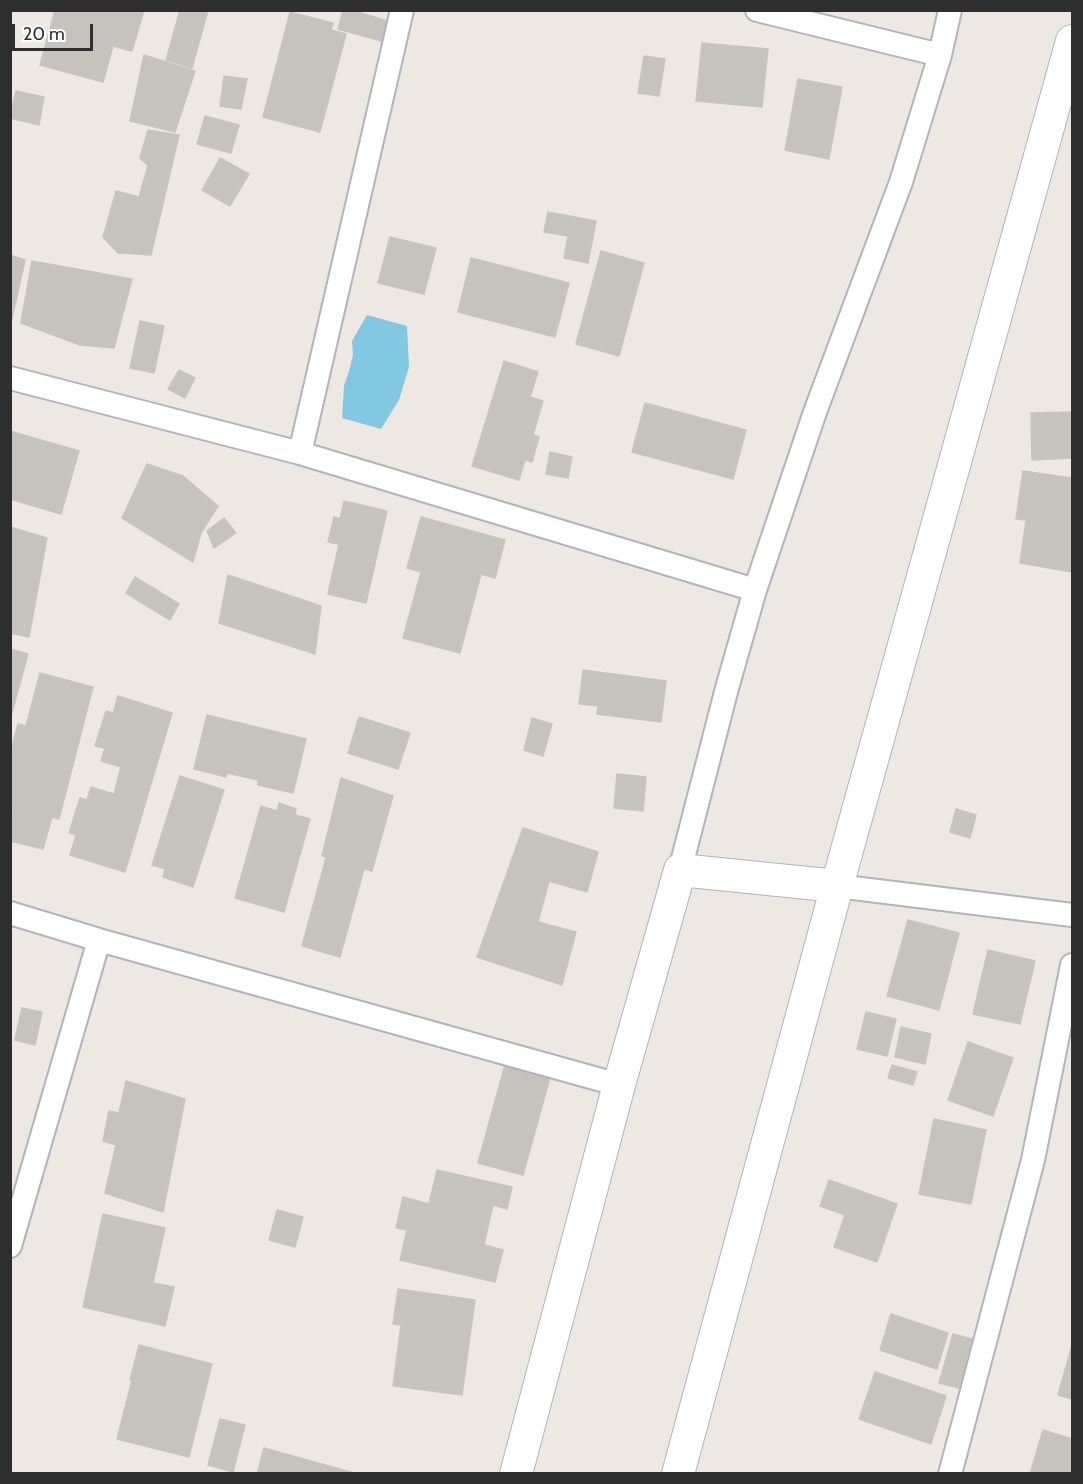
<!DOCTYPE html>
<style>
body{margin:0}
#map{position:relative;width:1083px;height:1484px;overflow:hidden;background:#ede8e2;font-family:Cabin,sans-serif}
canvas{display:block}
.frame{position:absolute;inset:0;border:12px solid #2e2e2e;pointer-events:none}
.scale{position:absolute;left:12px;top:24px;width:81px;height:27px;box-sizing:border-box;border:3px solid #2e2e2e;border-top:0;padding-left:8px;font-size:18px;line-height:21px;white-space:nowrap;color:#2e2e2e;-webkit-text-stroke:4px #fff;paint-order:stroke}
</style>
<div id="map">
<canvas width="1083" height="1484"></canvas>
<div class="frame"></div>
<div class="scale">20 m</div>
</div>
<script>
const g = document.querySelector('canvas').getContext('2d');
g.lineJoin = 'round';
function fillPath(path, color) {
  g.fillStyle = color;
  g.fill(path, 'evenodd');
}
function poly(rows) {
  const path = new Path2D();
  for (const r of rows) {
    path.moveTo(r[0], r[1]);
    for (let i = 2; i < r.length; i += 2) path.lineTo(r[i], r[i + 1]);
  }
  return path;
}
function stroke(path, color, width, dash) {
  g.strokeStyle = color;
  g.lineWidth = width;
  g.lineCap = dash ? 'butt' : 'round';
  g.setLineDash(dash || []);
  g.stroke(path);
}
const water = poly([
 [367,315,407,326,409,367,399,400,381,429,342,418,344,386,349,371,353,355,352,341]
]);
const building = poly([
 [55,10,144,10,132,51,113,46,103,82,40,65,55,10],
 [180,10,208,10,192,68,166,60,180,10],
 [343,10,351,10,391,22,385,42,338,29,343,10],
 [290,12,333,23,331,30,346,34,320,132,263,117,290,12],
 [702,43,768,49,762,107,696,101,702,43],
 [144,55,195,71,175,132,130,121,144,55],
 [644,56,665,59,659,96,638,93,644,56],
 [224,76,247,79,241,109,220,106,224,76],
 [798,79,842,87,829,159,785,150,798,79],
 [16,91,44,97,39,125,10,118,16,91],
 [205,116,239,125,231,153,197,144,205,116],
 [148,130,179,135,151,255,118,253,103,237,116,191,139,197,148,166,140,158,148,130],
 [220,158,249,174,230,206,202,190,220,158],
 [548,212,596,221,588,263,564,258,568,236,544,232,548,212],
 [390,237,436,248,424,294,378,283,390,237],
 [601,251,644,263,619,356,576,344,601,251],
 [10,255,25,260,10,328,10,255],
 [471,258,569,283,555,337,458,312,471,258],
 [32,261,132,279,114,348,80,345,21,323,32,261],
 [140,321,164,326,154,373,130,368,140,321],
 [504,361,538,372,530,397,543,401,533,435,539,437,532,462,525,460,519,480,472,466,504,361],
 [179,370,195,378,185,398,168,389,179,370],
 [645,403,746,430,733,479,632,452,645,403],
 [1072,412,1072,458,1032,460,1031,413,1072,412],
 [10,431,79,451,61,514,10,499,10,431],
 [550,452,572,457,568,478,546,474,550,452],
 [147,464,183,476,218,506,201,533,193,562,122,518,147,464],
 [1023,471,1072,478,1072,572,1020,563,1026,520,1016,519,1023,471],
 [344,501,387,511,366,603,328,594,339,544,328,542,334,517,340,519,344,501],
 [421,517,505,540,495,578,481,574,460,653,403,638,421,572,407,568,421,517],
 [224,518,236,533,214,548,207,531,224,518],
 [10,527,47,538,29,637,10,633,10,527],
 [228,575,321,606,315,654,219,623,228,575],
 [135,577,179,604,170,620,126,593,135,577],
 [10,649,28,654,10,720,10,649],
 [583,670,666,681,661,722,597,714,598,706,579,704,583,670],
 [40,673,93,687,59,819,52,817,43,849,10,841,10,820,13,812,10,812,10,753,18,724,26,726,40,673],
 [118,696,172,713,125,872,70,855,76,835,69,833,80,798,87,800,91,787,114,794,121,767,101,761,105,748,95,746,106,711,113,713,118,696],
 [207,715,306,739,293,793,258,785,258,780,227,773,226,777,194,769,207,715],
 [359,717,410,733,398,769,348,753,359,717],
 [532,718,552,724,543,756,524,750,532,718],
 [617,774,646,777,643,811,614,808,617,774],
 [180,776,224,790,193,887,163,877,165,869,152,865,180,776],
 [341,778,393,796,372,871,322,856,341,778],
 [279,803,296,809,295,815,310,819,284,912,235,898,261,806,277,811,279,803],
 [956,809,976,815,970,838,950,832,956,809],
 [523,828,598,852,587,892,549,881,538,922,576,932,562,985,477,957,523,828],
 [326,858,364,869,340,957,302,946,326,858],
 [908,920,959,933,939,1010,887,996,908,920],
 [988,950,1035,961,1020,1024,973,1014,988,950],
 [22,1008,42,1012,35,1045,15,1040,22,1008],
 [866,1012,896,1019,887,1056,857,1049,866,1012],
 [901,1027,931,1034,925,1064,895,1057,901,1027],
 [968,1042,1013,1058,993,1116,948,1100,968,1042],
 [506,1061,551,1074,523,1175,478,1163,506,1061],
 [892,1065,917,1072,913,1085,888,1078,892,1065],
 [126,1081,185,1099,163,1212,105,1193,116,1145,103,1141,109,1111,119,1113,126,1081],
 [934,1119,986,1130,971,1204,919,1194,934,1119],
 [437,1170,512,1187,507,1209,493,1205,484,1245,503,1250,495,1282,400,1260,407,1230,396,1228,403,1197,429,1204,437,1170],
 [829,1180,897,1204,877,1262,834,1247,845,1215,820,1206,829,1180],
 [277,1210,303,1217,295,1247,269,1240,277,1210],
 [103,1214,165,1228,153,1283,174,1287,165,1326,83,1307,103,1214],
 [398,1289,475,1300,462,1395,393,1386,401,1325,393,1324,398,1289],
 [891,1314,948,1333,937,1369,880,1350,891,1314],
 [953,1334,972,1339,959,1388,939,1383,953,1334],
 [139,1345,212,1364,189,1457,117,1439,132,1380,130,1380,139,1345],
 [1072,1345,1072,1399,1058,1395,1072,1345],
 [875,1372,946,1396,931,1444,859,1419,875,1372],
 [220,1419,245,1425,233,1472,208,1465,220,1419],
 [1043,1430,1072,1439,1072,1474,1030,1474,1043,1430],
 [264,1448,354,1473,353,1474,257,1474,264,1448]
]);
const minor = poly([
 [757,10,940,55],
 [10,378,300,453,755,590],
 [300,453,402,10],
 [680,870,727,688,755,590,815,412,901,182,940,55,950,10],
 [837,886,1072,915],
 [10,913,99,940,619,1085],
 [10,1246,99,940],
 [950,1474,1033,1160,1072,965]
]);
const secondary = poly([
 [516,1474,619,1085,680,870,837,886],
 [678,1474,837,886,1072,41]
]);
fillPath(water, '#83c8e1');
fillPath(building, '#c6c3bd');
stroke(building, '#c9c4bc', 1.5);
stroke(minor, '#b2b4bc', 26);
stroke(secondary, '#b2b4bc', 34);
stroke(minor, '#fff', 22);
stroke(secondary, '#fff', 32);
</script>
